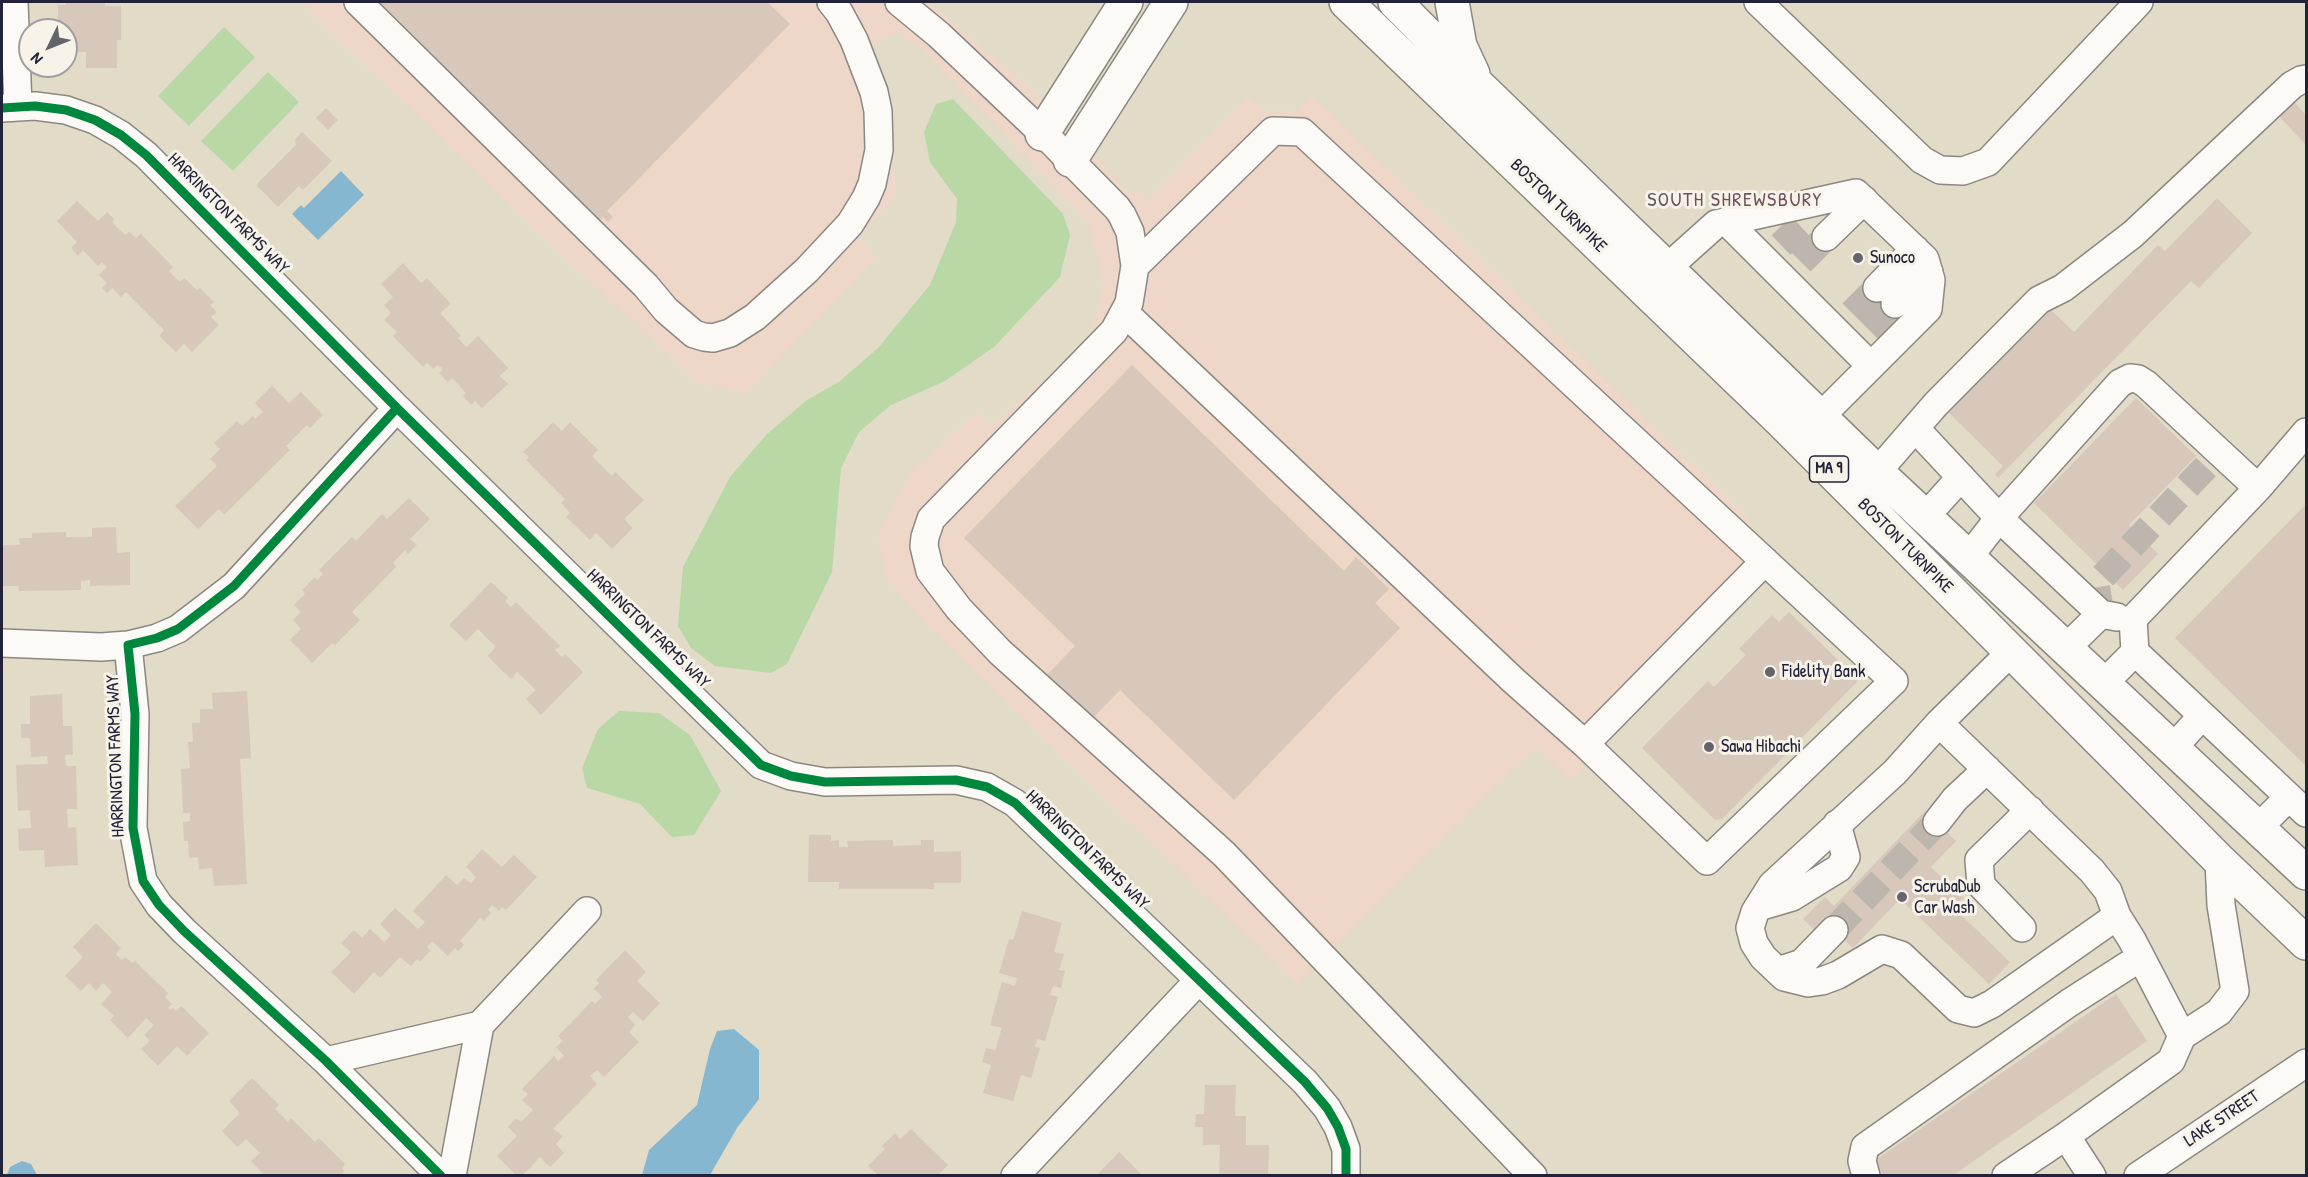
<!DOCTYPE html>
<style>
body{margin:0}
#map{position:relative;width:2308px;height:1177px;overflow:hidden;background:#e2dbc8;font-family:"Patrick Hand",sans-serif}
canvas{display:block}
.frame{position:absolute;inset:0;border:3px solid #22223b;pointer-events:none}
.north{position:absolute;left:18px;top:18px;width:60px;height:60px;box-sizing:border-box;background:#f7f3e8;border:2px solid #a29fa3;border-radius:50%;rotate:227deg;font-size:16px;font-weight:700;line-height:24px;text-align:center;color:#22223b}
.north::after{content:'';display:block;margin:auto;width:21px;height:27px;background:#65636c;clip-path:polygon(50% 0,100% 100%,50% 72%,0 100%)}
</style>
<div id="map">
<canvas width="2308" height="1177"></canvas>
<div class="frame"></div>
<div class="north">N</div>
</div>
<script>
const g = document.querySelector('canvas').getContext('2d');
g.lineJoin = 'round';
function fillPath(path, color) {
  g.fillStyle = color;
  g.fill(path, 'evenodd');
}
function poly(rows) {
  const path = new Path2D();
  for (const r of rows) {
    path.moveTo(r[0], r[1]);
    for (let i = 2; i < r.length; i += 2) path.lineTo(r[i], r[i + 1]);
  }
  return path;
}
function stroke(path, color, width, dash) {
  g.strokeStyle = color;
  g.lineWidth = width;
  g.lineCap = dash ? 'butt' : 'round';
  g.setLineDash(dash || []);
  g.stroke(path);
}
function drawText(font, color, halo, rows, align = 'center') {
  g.font = font + ' "Patrick Hand",sans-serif';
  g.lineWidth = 6;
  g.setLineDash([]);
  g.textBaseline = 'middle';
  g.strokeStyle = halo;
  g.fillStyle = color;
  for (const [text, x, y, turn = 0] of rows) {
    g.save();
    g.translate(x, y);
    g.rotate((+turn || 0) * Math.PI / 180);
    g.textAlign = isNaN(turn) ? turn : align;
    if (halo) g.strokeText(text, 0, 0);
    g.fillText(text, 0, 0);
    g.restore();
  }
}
const built = poly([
 [300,2,928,2,1027,85,1128,191,1152,196,1249,96,1265,111,1296,111,1311,95,1750,520,1765,561,1571,781,1536,747,1297,984,923,621,886,578,878,534,910,473,977,412,991,426,1089,341,1103,286,1089,222,921,48,899,33,874,44,897,194,858,236,876,258,746,394,700,384,567,260]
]);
const green = poly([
 [224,27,255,57,189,126,158,96],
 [268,72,299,102,233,171,201,141],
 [953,99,1063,214,1070,235,1060,277,994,347,945,381,891,405,859,432,841,468,832,572,787,664,771,673,715,666,691,648,678,626,683,567,730,477,766,435,807,400,839,382,878,348,930,285,956,222,957,199,930,162,924,132,936,104],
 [619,711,659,713,690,735,721,791,694,835,672,837,640,804,587,788,582,768,598,729]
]);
const water = poly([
 [341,171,364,195,318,240,292,214,301,205,304,208],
 [734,1029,759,1050,759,1099,737,1128,710,1175,642,1175,649,1150,697,1105,710,1049,717,1031],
 [22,1161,31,1164,37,1175,7,1175,10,1167]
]);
const building = poly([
 [66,2,105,2,105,6,121,6,121,40,117,40,117,68,86,68,86,52,69,52,66,30,63,30,63,24,58,24,58,5,66,5],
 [372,2,767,2,790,24,607,211,613,217,608,222,603,217,598,222],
 [2290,98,2306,115,2306,145,2275,112],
 [326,108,338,120,328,130,316,118],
 [302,132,332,161,303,190,299,186,278,207,256,185,296,145,295,140],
 [2217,198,2252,233,2199,288,2191,281,1998,478,1995,474,2003,466,1947,411,2048,307,2074,332,2158,245,2165,251],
 [77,201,98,221,107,212,114,219,112,222,125,235,129,232,136,238,141,234,173,267,169,271,180,282,184,278,197,290,200,288,214,302,210,305,217,312,211,317,219,325,192,352,184,344,176,352,159,336,164,330,126,292,121,297,112,288,107,293,102,288,107,283,99,275,107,267,102,262,98,266,83,250,78,256,71,248,77,242,57,221],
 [403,263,421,283,427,278,451,304,440,313,461,336,458,338,466,347,478,336,508,368,500,376,508,384,482,408,475,401,471,405,463,396,466,393,452,378,448,382,439,373,443,369,438,365,433,369,427,363,423,367,393,336,397,332,384,320,391,313,384,305,393,297,381,284],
 [1132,365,1344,571,1356,557,1389,589,1375,603,1400,628,1234,800,1120,690,1086,725,1041,681,1075,646,964,538],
 [272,386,289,403,301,392,323,415,310,428,307,425,286,446,290,450,224,515,219,509,198,529,175,506,217,466,210,459,220,449,214,443,237,421,242,426,253,416,255,419,263,412,255,403],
 [2136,398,2196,456,2129,525,2158,554,2123,590,2034,503],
 [553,422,562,431,570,422,598,450,592,456,612,476,615,472,644,500,624,519,633,528,612,549,596,533,590,540,566,517,570,513,561,503,565,499,526,460,529,457,523,452],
 [409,498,430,519,410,539,417,545,408,554,405,550,393,563,396,567,352,612,360,620,335,645,332,643,312,663,290,640,301,629,293,620,301,612,294,605,305,594,302,590,315,577,317,580,323,574,319,570,352,537,356,541,382,514,387,519],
 [2306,504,2306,766,2175,638],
 [116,527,117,553,130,552,130,585,90,586,90,580,81,581,81,590,19,591,18,586,2,586,2,545,20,545,19,538,32,538,32,533,66,532,66,537,92,537,92,528],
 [491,582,508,598,505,601,511,607,516,602,560,646,555,650,562,657,565,654,583,672,541,715,526,699,536,690,517,672,511,679,487,656,496,647,478,629,466,641,449,625],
 [1789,612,1856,678,1857,682,1722,819,1715,820,1642,748,1708,681,1714,687,1746,655,1739,649,1772,615,1779,622],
 [247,691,251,758,240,759,247,884,214,886,212,868,199,869,198,857,189,858,188,841,184,841,183,822,190,821,190,813,183,813,181,769,190,768,188,742,193,742,192,723,200,723,200,709,213,709,212,693],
 [62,694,63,726,72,726,73,755,65,755,66,766,76,766,77,809,67,809,68,828,76,827,78,865,45,867,44,850,19,851,18,829,31,828,30,810,18,811,16,765,48,764,47,756,31,757,30,738,21,738,21,724,30,724,30,696],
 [1925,811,1956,841,1931,867,1963,898,1953,907,2010,962,1989,984,1900,899,1853,948,1827,924,1818,933,1803,919,1825,897,1834,906],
 [809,835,831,835,831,841,839,840,839,847,848,847,847,841,893,840,893,846,921,845,921,840,934,840,934,852,961,851,961,883,934,883,934,889,839,889,839,882,808,882],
 [482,849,502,867,514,855,537,877,506,910,502,907,499,911,492,905,488,910,491,913,484,921,480,918,460,941,464,945,458,951,455,948,448,956,432,941,427,947,430,951,420,962,417,959,411,966,400,957,380,978,374,972,354,994,331,972,351,952,341,943,354,930,362,938,370,929,384,942,391,935,380,924,395,908,418,929,425,922,413,911,446,875,457,885,464,878,471,883,476,877,466,867],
 [1022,911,1062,923,1054,952,1064,954,1059,970,1065,971,1061,988,1053,986,1050,995,1058,997,1045,1041,1037,1039,1035,1047,1040,1048,1031,1078,1021,1075,1013,1101,983,1093,991,1065,982,1062,986,1048,995,1050,1002,1028,990,1025,1002,982,1015,986,1017,978,999,973,1009,939,1013,940],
 [96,923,121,948,116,954,122,960,125,957,132,963,135,961,168,993,165,997,172,1004,168,1008,170,1010,173,1008,176,1011,181,1006,209,1033,187,1056,177,1046,158,1066,141,1049,150,1041,144,1035,154,1025,146,1018,128,1038,110,1020,114,1016,101,1004,112,992,103,983,96,991,89,983,81,991,65,976,83,957,73,947],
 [625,950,646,972,637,981,660,1003,643,1021,633,1012,628,1017,635,1025,629,1032,639,1042,604,1077,597,1070,590,1076,597,1084,553,1129,563,1136,556,1144,564,1153,550,1167,540,1157,522,1176,517,1176,497,1156,517,1136,508,1127,516,1118,521,1122,533,1110,522,1100,528,1094,522,1089,554,1056,558,1061,564,1056,556,1047,563,1041,558,1036,592,1001,595,1004,602,997,594,989,599,983,596,980],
 [2116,994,2147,1041,1952,1176,1884,1176,1874,1161],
 [252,1078,279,1105,275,1109,288,1122,291,1118,315,1142,319,1138,345,1164,342,1168,344,1171,340,1176,265,1176,251,1161,260,1153,246,1139,237,1147,222,1131,240,1113,229,1101],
 [1205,1085,1236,1085,1235,1116,1246,1116,1246,1145,1269,1145,1268,1176,1219,1176,1220,1145,1203,1145,1203,1127,1195,1127,1196,1114,1204,1114],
 [911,1129,948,1165,937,1176,933,1174,932,1176,875,1176,877,1174,868,1166,885,1149,882,1146,895,1133,900,1139],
 [1119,1152,1140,1173,1138,1176,1096,1176]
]);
const minorTunnel = poly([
 [1781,245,1808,219],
 [1801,262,1826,237],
 [1852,313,1877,288],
 [1869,330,1895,304],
 [2101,614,2096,584,2219,453],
 [1834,930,1937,822]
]);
const minor = poly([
 [14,2,18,106],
 [358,2,646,286,666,310,694,334,704,337,713,338,730,333,755,317,807,270,850,224,866,198,872,184,879,150,878,111,874,92,854,40,839,12,831,2],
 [899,2,939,35,1052,142,1117,208,1122,215,1130,232,1135,266,1129,303,1114,331,931,519,925,537,924,546,930,571,959,609,1000,652,1224,854,1533,1176],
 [1758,2,1922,160,1940,170,1963,171,1988,162,2139,2],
 [2,108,35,106,66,110,95,120,121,135,146,155,397,408],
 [1727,222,1871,366],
 [1826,237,1864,200],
 [1667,268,1716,224,1856,193,1925,259,1931,280,1928,309,1820,417],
 [1877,288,1915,249],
 [1895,304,1929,272],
 [1125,313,1514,681,1585,744,1707,861,1894,681,1302,132,1273,131,1135,266],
 [1915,428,1999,518,2101,614],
 [1877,472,1936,404,2039,300,2063,288,2133,234,2292,85,2301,80,2306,79],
 [1925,517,1961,477],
 [1968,558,1999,518,2120,383,2130,378,2138,379,2146,384,2258,488],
 [2,643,101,647,128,645],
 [2066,648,2101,614,2117,617],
 [2011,652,1939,723,1895,772,1772,885,1755,912,1750,928,1754,943,1763,957,1784,977,1808,983,1822,981,1838,975,1882,949,1901,955,1958,1009,1974,1013,1992,1004,2117,916,2132,940,2182,1036,2171,1061,2066,1136,2092,1176],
 [2135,652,2133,619,2258,488,2306,432],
 [2103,684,2135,652,2306,813],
 [1939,723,2092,871,2108,891,2117,916],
 [1585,744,1765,561],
 [2172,749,2202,716],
 [1937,822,1955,799,1987,769],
 [2258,828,2289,797],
 [1758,907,1792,897,1839,868,1846,857,1837,824],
 [2022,928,1981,885,1979,860,2030,810],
 [1778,971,1802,963,1834,930],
 [2182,1036,2219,1012,2235,991,2221,905,2219,860],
 [326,1061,480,1025],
 [441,1176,326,1061,184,931,159,905,143,881,133,828,135,714,128,645,157,638,178,629,234,586,397,408,761,765,791,776,825,782,956,780,987,787,1015,803,1305,1082,1327,1108,1338,1127,1346,1149,1346,1176],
 [452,1176,480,1025,587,911],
 [1015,1176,1199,980],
 [1866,1176,1862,1161,1865,1147,2069,1003,2141,957],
 [2006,1176,2066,1136],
 [2138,1176,2306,1063]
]);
const highway = poly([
 [1346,2,1781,421,2219,860,2306,943],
 [1395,2,1479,86,1877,472,2306,873],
 [1452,2,1460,46,1473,74],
 [1042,134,1126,2],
 [1070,160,1171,2]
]);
const cycleway = poly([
 [2,108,35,106,66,110,95,120,121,135,146,155,397,408],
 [441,1176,326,1061,184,931,159,905,143,881,133,828,135,714,128,645,157,638,178,629,234,586,397,408,761,765,791,776,825,782,956,780,987,787,1015,803,1305,1082,1327,1108,1338,1127,1346,1149,1346,1176]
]);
const markers = [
 [1858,258,6,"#65636c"],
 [1770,672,6,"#65636c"],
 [1709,747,6,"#65636c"],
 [1902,897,6,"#65636c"]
];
const shields = [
 [1829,469,39]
];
const shieldNames = [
 ["MA 9",1829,469]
];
const streetNames = [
 ["BOSTON TURNPIKE",1558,206,44],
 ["HARRINGTON FARMS WAY",228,214,45],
 ["BOSTON TURNPIKE",1905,546,45],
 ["HARRINGTON FARMS WAY",648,629,44],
 ["HARRINGTON FARMS WAY",116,756,-92],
 ["HARRINGTON FARMS WAY",1087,850,44],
 ["LAKE STREET",2222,1119,-34]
];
const poiNames = [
 ["Sunoco",1870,258],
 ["Fidelity Bank",1782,672],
 ["Sawa Hibachi",1721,747],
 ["ScrubaDub",1914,887],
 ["Car Wash",1914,908]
];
const neighbourhoodNames = [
 ["SOUTH SHREWSBURY",1735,201]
];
fillPath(built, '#eed6c8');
fillPath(green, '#b9d8a5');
fillPath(water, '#86b7d1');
fillPath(building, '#d8c7bb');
stroke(minorTunnel, '#bcb6ac', 27, [27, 14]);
stroke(minor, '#8b8882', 30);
stroke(highway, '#8b8882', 36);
stroke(minor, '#fbfaf7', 27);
stroke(highway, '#fbfaf7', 33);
stroke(cycleway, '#00873e', 9);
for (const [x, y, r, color] of markers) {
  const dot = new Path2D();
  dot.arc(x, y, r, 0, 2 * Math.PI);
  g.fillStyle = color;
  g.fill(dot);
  stroke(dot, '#f7f3e8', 2);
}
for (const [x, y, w] of shields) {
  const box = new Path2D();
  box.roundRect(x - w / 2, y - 13, w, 26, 4.5);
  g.fillStyle = '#f7f3e8';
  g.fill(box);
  stroke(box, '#22223b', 1.5);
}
drawText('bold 16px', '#22223b', null, shieldNames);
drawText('18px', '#22223b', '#f7f3e8', streetNames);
drawText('18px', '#22223b', '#f7f3e8', poiNames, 'left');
g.letterSpacing = '1.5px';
drawText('20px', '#6c525c', '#f7f3e8', neighbourhoodNames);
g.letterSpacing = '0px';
</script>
